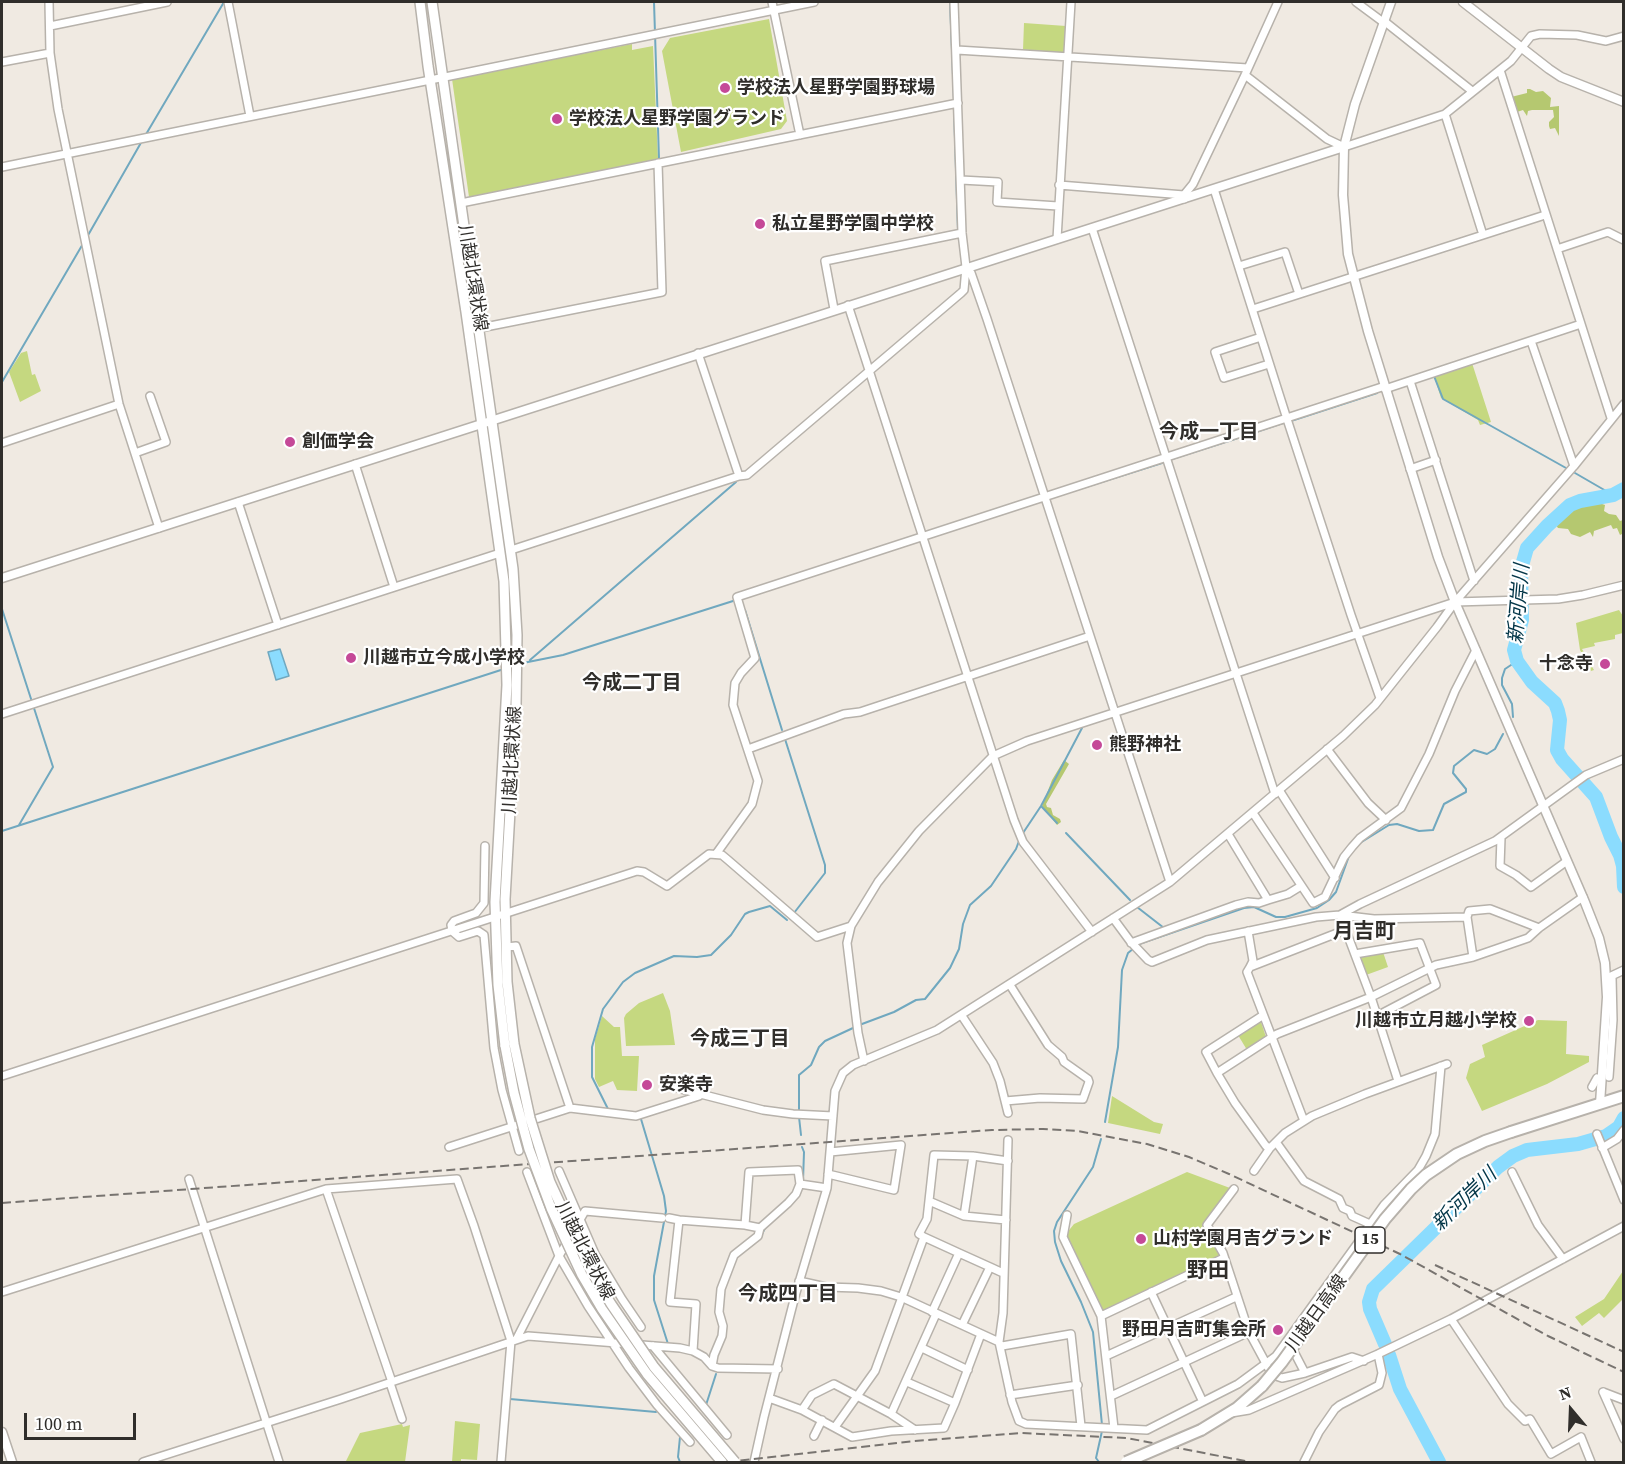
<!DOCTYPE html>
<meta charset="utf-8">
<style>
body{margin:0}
#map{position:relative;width:1625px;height:1464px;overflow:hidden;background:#f0eae2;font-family:"Source Serif 4",serif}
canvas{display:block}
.frame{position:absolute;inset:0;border:3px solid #302e2b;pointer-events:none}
.north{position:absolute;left:1541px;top:1380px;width:60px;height:60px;-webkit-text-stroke:4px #fff;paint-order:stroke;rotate:341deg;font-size:16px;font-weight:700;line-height:24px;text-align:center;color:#302e2b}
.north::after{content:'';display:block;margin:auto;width:21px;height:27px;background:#302e2b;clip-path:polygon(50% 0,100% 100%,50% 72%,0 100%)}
.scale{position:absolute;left:24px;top:1413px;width:112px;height:27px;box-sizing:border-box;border:3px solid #302e2b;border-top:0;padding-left:8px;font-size:18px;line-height:21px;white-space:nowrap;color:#302e2b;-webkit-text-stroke:4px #fff;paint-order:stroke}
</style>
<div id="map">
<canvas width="1625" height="1464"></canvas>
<div class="frame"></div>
<div class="north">N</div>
<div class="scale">100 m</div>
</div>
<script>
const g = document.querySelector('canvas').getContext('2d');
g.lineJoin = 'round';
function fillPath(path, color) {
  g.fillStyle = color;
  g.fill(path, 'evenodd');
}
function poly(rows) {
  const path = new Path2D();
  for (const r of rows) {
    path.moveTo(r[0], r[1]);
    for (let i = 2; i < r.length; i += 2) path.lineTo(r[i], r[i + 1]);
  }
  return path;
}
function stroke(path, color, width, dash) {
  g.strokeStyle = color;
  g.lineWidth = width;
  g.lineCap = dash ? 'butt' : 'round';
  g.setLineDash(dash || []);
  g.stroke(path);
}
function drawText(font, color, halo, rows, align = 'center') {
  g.font = font + ' "Source Serif 4","Noto Sans JP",serif';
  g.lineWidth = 4.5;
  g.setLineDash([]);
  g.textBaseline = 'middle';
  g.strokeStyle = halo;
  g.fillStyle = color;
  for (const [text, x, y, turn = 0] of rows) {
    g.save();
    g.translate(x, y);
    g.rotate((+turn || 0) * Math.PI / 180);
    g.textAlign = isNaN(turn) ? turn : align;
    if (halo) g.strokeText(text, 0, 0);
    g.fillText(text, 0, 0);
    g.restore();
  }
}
const green = poly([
 [769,19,787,121,781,129,681,152,662,51,670,38],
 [1024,23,1066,26,1064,53,1023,50],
 [632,44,632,50,653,46,658,159,469,197,452,79],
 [27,351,32,375,35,374,41,391,20,402,9,372,21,353],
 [1472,363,1491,422,1480,425,1478,420,1441,398,1434,376],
 [1619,610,1623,616,1623,633,1615,635,1615,639,1594,643,1595,646,1582,649,1594,670,1591,671,1580,650,1576,623],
 [1383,952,1388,967,1366,975,1360,959,1362,956],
 [663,993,670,1011,675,1045,626,1046,624,1018,626,1014,639,1003],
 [602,1016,614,1027,620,1027,622,1056,639,1056,637,1091,617,1090,613,1081,599,1087,595,1079,595,1039],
 [1538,1020,1567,1021,1566,1054,1589,1056,1589,1062,1547,1084,1482,1111,1466,1078,1470,1064,1485,1057,1482,1045],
 [1259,1021,1261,1022,1266,1037,1247,1050,1238,1035],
 [1112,1096,1154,1122,1163,1124,1160,1134,1108,1123],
 [1187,1172,1230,1188,1231,1190,1205,1225,1220,1255,1103,1311,1066,1234,1074,1224],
 [1623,1271,1623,1299,1604,1318,1599,1313,1582,1326,1575,1317,1604,1299],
 [455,1421,480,1424,477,1460,461,1459,461,1462,452,1462],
 [402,1424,403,1427,410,1425,405,1462,346,1461,360,1433]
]);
const forest = poly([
 [1527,89,1530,89,1536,92,1543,91,1551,98,1550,107,1559,106,1559,136,1555,128,1550,129,1549,126,1549,122,1554,117,1553,110,1532,110,1528,111,1527,116,1523,110,1517,112,1511,97,1527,93],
 [1599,503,1605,505,1604,511,1609,514,1616,515,1620,521,1623,520,1622,534,1620,535,1617,528,1613,529,1611,525,1594,531,1593,537,1590,532,1580,537,1571,534,1568,529,1558,528,1555,524,1556,520,1566,515,1579,504],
 [1064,760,1069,764,1046,804,1047,807,1051,808,1053,815,1060,819,1061,822,1057,825,1042,806,1052,780]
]);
const water = poly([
 [280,649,289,676,276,680,268,652,280,649]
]);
const stream = poly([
 [654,2,659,159],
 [950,2,954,99],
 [954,108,958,230],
 [145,136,224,2],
 [87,237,142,141],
 [934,312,958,291],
 [1434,376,1443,399,1566,468],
 [2,382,84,242],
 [1291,421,1377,393],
 [1241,437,1283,423],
 [1169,460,1238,438],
 [1575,473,1613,495],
 [1073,491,1162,463],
 [2,609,53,767,19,825],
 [745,610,782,730],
 [530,660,736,482],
 [518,664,563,655,733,601],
 [1513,717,1512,704,1502,685,1502,678,1505,669,1517,661],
 [785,739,825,865,825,873,794,913],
 [1041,806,1057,823],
 [2,831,504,669],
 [1023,833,1041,806,1082,728],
 [1066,833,1130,900],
 [1360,843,1389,825,1397,824,1419,831,1433,830,1444,804,1466,792,1466,789,1453,773,1454,766,1474,750,1487,754,1495,749,1503,734],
 [1137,907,1164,928],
 [862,1024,894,1012,916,1000,925,999,950,968,959,949,963,924,970,905,991,886,1016,849,1019,841],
 [609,1111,592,1077,592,1047,603,1009,623,982,635,973,674,956,697,957,711,955,731,935,745,914,749,912,770,906,787,920],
 [799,1111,799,1075,811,1065,819,1047,825,1041,853,1028],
 [799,1117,801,1135],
 [641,1119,664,1196,666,1211,654,1276,654,1300,668,1344],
 [1105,1122,1118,1047,1122,970,1128,953,1139,944,1244,908,1254,907,1276,917,1285,917,1317,908,1329,900,1336,892,1349,856],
 [1101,1139,1093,1167,1057,1222,1054,1231,1055,1242,1061,1261,1081,1302,1093,1332,1102,1425],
 [802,1147,804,1152,803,1181],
 [762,1234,765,1228,780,1214],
 [510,1399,656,1412],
 [706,1405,716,1374],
 [680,1437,678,1457,680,1462],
 [1099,1462,1096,1458,1102,1431]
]);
const river = poly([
 [1624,489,1613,495,1580,501,1570,505,1547,526,1527,548,1521,569,1522,620,1514,650,1517,661,1532,682,1555,703,1558,711,1560,720,1557,750,1562,759,1596,797,1611,837,1620,855,1623,866,1624,887],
 [1385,1344,1370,1309,1369,1302,1373,1289,1498,1167,1513,1156,1527,1150,1578,1144,1606,1136,1619,1127,1624,1118],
 [1389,1355,1400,1389,1439,1462]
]);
const minor = poly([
 [49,2,50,53,58,109,119,404,159,528],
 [228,2,250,116],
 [772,2,800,135],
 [954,2,962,233,966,267,971,273,987,319,1170,882],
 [1356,2,1383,22],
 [1384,21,1472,91],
 [50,26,167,2],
 [957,50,1248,68],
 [2,62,50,53],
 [1500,70,1611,418],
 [1245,75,1327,139,1344,147,1445,114,1511,61,1531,36,1540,34,1577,35,1606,41,1624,36],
 [2,167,814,2],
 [961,180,998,182,997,202,1058,206],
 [1059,185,1184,195],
 [1214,189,1287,419,1351,615,1380,698],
 [1184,199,1184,195,1193,184,1245,75,1278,2],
 [461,203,958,103],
 [1092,228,1275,794],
 [1483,235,1545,215],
 [1057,239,1071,2],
 [1557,249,1608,232,1624,240],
 [1239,266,1285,252,1299,294],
 [848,305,1014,820,1023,842,1092,932],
 [834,309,825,261,962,233],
 [1253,309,1483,235,1445,114],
 [480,328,662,292,658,163],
 [1261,337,1215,352,1224,378,1269,364],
 [1531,341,1574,466],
 [698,353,739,476],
 [1410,381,1474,581],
 [1385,389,1581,324],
 [2,443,119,404],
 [135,453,166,442,150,396],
 [355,464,394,587],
 [1410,469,1436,460],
 [238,502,278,625],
 [511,550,739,476,747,475,961,293,964,290,966,267],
 [2,714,500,553],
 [748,749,844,714,860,712,1090,636],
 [1327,749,1368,803,1386,820],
 [1279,790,1335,878],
 [1253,813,1313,903,1325,897,1344,857,1352,847,1360,838,1401,808,1429,754,1455,691,1476,650],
 [1228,834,1268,900,1288,894,1301,886],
 [1501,838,1500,866,1516,875,1531,887,1567,861],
 [485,846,484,903,476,913,454,921,451,925,452,931,459,937,478,931,484,935,494,1048,502,1090,519,1151],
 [716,854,752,804,758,781,733,705,735,683,741,673,755,658,737,597,1385,386],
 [1340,915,1360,904,1495,841,1586,775,1624,759],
 [1340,915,1371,997,1398,1081],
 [1467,917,1469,911,1490,909,1539,928],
 [1113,918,1130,941,1148,960,1152,962,1207,940,1316,917,1340,915,1374,919,1467,917,1473,957],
 [1248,931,1253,961,1250,967],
 [1131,943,1236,905,1248,902,1259,903,1268,900],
 [506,947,516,946,570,1108],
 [1355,954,1420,943,1436,985,1377,1016],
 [1607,978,1624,970],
 [962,1016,993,1063,1000,1081,1008,1113],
 [864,1061,858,1033,847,943,851,926,878,882,919,831,993,756,1027,741,1455,602,1558,599,1583,595,1624,585],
 [1217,1073,1206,1052,1262,1016],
 [2,1076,637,871,644,872,667,886,709,854,722,855,728,860,817,937,851,926],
 [1609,1077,1613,1020,1612,977],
 [1592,1087,1597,1078],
 [677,1088,763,1110,793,1114,833,1116],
 [1005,1101,1040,1098,1083,1099,1089,1082,1088,1079,1064,1062,1062,1057,1048,1045,1010,985],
 [1304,1121,1247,972,1250,967,1345,930],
 [1597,1134,1624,1200],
 [1276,1142,1304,1181,1339,1199,1343,1208,1350,1211,1352,1216,1370,1224],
 [449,1147,570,1108,636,1116,699,1096,701,1093],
 [1270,1148,1266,1146,1235,1103,1217,1073,1277,1034,1371,997,1436,965,1473,957,1528,938,1539,928,1583,897],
 [1602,1148,1617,1139,1624,1130],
 [559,1171,595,1254,622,1299,641,1327],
 [1254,1171,1270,1148,1285,1133,1312,1116,1365,1094,1447,1064],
 [527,1172,559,1256,588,1306,629,1368,657,1405,690,1442],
 [1512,1172,1538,1225,1563,1259],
 [828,1174,894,1190,901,1145,830,1152],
 [189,1179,279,1462],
 [326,1189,392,1382],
 [1234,1189,1207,1225,1223,1253,1249,1332,1269,1369,1273,1375,1282,1378,1305,1373,1352,1357,1364,1361],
 [929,1201,964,1216,1006,1220],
 [1067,1215,1063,1237,1101,1316],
 [964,1216,973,1156],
 [669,1218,679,1220],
 [745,1225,749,1172,798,1170,800,1184],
 [1366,1230,1384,1205,1418,1170,1426,1156,1435,1134,1441,1066],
 [924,1237,959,1253,932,1312],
 [959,1253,990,1267],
 [799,1281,826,1287,858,1288,881,1291,901,1297,999,1342,1012,1402,1019,1421,1026,1424,1147,1430,1238,1384,1276,1356,1360,1240],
 [2,1292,326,1189,457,1179,474,1226,511,1341,501,1462],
 [1151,1292,1202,1400],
 [1451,1319,1508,1404,1525,1421,1530,1419,1551,1454,1581,1437,1591,1462],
 [962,1325,990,1267,1003,1273],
 [517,1338,559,1256,585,1211,662,1218],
 [999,1342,1003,1313,1008,1140],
 [653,1346,727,1435],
 [1002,1346,1071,1334,1081,1426],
 [1291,1346,1305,1373],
 [922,1348,968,1370],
 [693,1351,696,1304,670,1302,679,1220,745,1225,760,1228,788,1203,796,1194,800,1184,827,1188],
 [1106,1356,1236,1297],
 [712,1366,714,1355,722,1336,723,1326,719,1312,721,1289,734,1255,758,1236,760,1228],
 [907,1382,955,1403],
 [390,1383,402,1419],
 [1603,1392,1624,1439],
 [1603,1392,1624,1400],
 [1010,1395,1078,1385],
 [1111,1396,1249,1332],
 [769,1398,802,1410,852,1437,891,1431,944,1428,955,1403,981,1334],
 [802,1410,812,1395,834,1384,891,1414,915,1430],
 [1231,1413,1249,1410,1378,1354,1451,1319,1624,1226],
 [891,1414,936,1314],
 [835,1427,875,1371,924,1237,919,1234,927,1219,934,1155,973,1156,1008,1161],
 [1114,1428,1101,1316,1224,1258],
 [814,1436,822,1420],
 [143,1462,341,1399,528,1336,680,1348,693,1351,704,1357,712,1366,718,1368,778,1369],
 [754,1462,764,1417,795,1296,827,1188,835,1091,843,1073,853,1065,937,1030,1170,882,1343,736,1375,705,1437,627,1455,602,1574,466,1624,404],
 [1304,1462,1319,1432,1335,1409,1340,1405,1379,1385,1382,1373,1378,1354]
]);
const tertiary = poly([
 [1391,2,1355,104,1344,147,1343,195,1348,254,1368,331,1438,557,1455,602,1584,900,1599,938,1605,963,1607,997,1600,1104],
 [1463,2,1549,69,1561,77,1624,102],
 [2,578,1344,147],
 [2,1432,12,1462]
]);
const secondary = poly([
 [420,2,428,66,466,312,504,581,507,685,495,902,498,985,505,1046],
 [432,2,513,569,517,635,516,705,505,899,507,982,514,1044]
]);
const primary = poly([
 [1511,1132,1624,1096],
 [1201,1430,1237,1408,1262,1386]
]);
const rail = poly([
 [2,1203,992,1130,1043,1129,1078,1131,1147,1144,1189,1157,1229,1174,1400,1254,1548,1336,1624,1372],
 [1435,1265,1624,1352],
 [727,1462,914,1441,1021,1433,1127,1438,1250,1462]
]);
const secondaryBridge = poly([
 [514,1044,530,1118,550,1182,591,1271,611,1304,654,1367,735,1462],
 [505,1046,514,1093,529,1149,551,1208,582,1275,602,1309,647,1374,722,1462]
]);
const primaryBridge = poly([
 [1262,1386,1282,1362,1385,1219,1411,1189,1426,1175,1457,1154,1485,1141,1511,1132],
 [1126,1462,1201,1430]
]);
const markers = [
 [725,88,6,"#c54998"],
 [557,119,6,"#c54998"],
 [760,224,6,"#c54998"],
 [290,442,6,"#c54998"],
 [351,658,6,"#c54998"],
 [1605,664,6,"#c54998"],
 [1097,745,6,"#c54998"],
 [1529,1021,6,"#c54998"],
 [647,1085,6,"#c54998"],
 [1141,1239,6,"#c54998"],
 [1278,1330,6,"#c54998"]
];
const shields = [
 [1370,1240,30]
];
const shieldNames = [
 ["15",1370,1240]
];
const poiNames = [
 ["学校法人星野学園野球場",737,88],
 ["学校法人星野学園グランド",569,119],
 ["私立星野学園中学校",772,224],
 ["創価学会",302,442],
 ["川越市立今成小学校",363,658],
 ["十念寺",1593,664,"right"],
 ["熊野神社",1109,745],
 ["川越市立月越小学校",1517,1021,"right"],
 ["安楽寺",659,1085],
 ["山村学園月吉グランド",1153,1239],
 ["野田月吉町集会所",1266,1330,"right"]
];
const streetNames = [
 ["川越北環状線",472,278,81],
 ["川越北環状線",513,760,-87],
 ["川越北環状線",584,1251,63],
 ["川越日高線",1317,1314,-54]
];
const neighbourhoodNames = [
 ["今成一丁目",1209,433],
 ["今成二丁目",632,684],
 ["今成三丁目",740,1040],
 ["今成四丁目",788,1295]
];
const waterNames = [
 ["新河岸川",1520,604,-85],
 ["新河岸川",1465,1200,-44]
];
const quarterNames = [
 ["月吉町",1364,933],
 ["野田",1208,1272]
];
fillPath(green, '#c5d880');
fillPath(forest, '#b5c870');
fillPath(water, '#8bdcfe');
stroke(water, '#70a8bf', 1.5);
stroke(stream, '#70a8bf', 2);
stroke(river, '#8bdcfe', 14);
stroke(minor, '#b7b2ab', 10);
stroke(tertiary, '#b7b2ab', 11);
stroke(secondary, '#b7b2ab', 12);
stroke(primary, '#b7b2ab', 14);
stroke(minor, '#fff', 7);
stroke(tertiary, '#fff', 8);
stroke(secondary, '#fff', 9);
stroke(primary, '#fff', 10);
stroke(rail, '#787470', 2, [9, 4.5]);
stroke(secondaryBridge, '#b7b2ab', 12, []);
stroke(primaryBridge, '#b7b2ab', 14, []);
stroke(secondaryBridge, '#fff', 9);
stroke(primaryBridge, '#fff', 10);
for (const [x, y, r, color] of markers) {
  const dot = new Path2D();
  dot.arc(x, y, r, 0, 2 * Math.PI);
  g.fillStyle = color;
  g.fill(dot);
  stroke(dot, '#fff', 2);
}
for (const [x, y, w] of shields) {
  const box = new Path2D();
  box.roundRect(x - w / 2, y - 13, w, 26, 4.5);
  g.fillStyle = '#fff';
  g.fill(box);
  stroke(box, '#302e2b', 1.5);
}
drawText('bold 16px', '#302e2b', null, shieldNames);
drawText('bold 18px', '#302e2b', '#fff', poiNames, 'left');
drawText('18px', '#302e2b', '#fff', streetNames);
drawText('bold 20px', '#302e2b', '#fff', neighbourhoodNames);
drawText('italic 20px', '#033648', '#fff', waterNames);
drawText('bold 21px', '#302e2b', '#fff', quarterNames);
</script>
